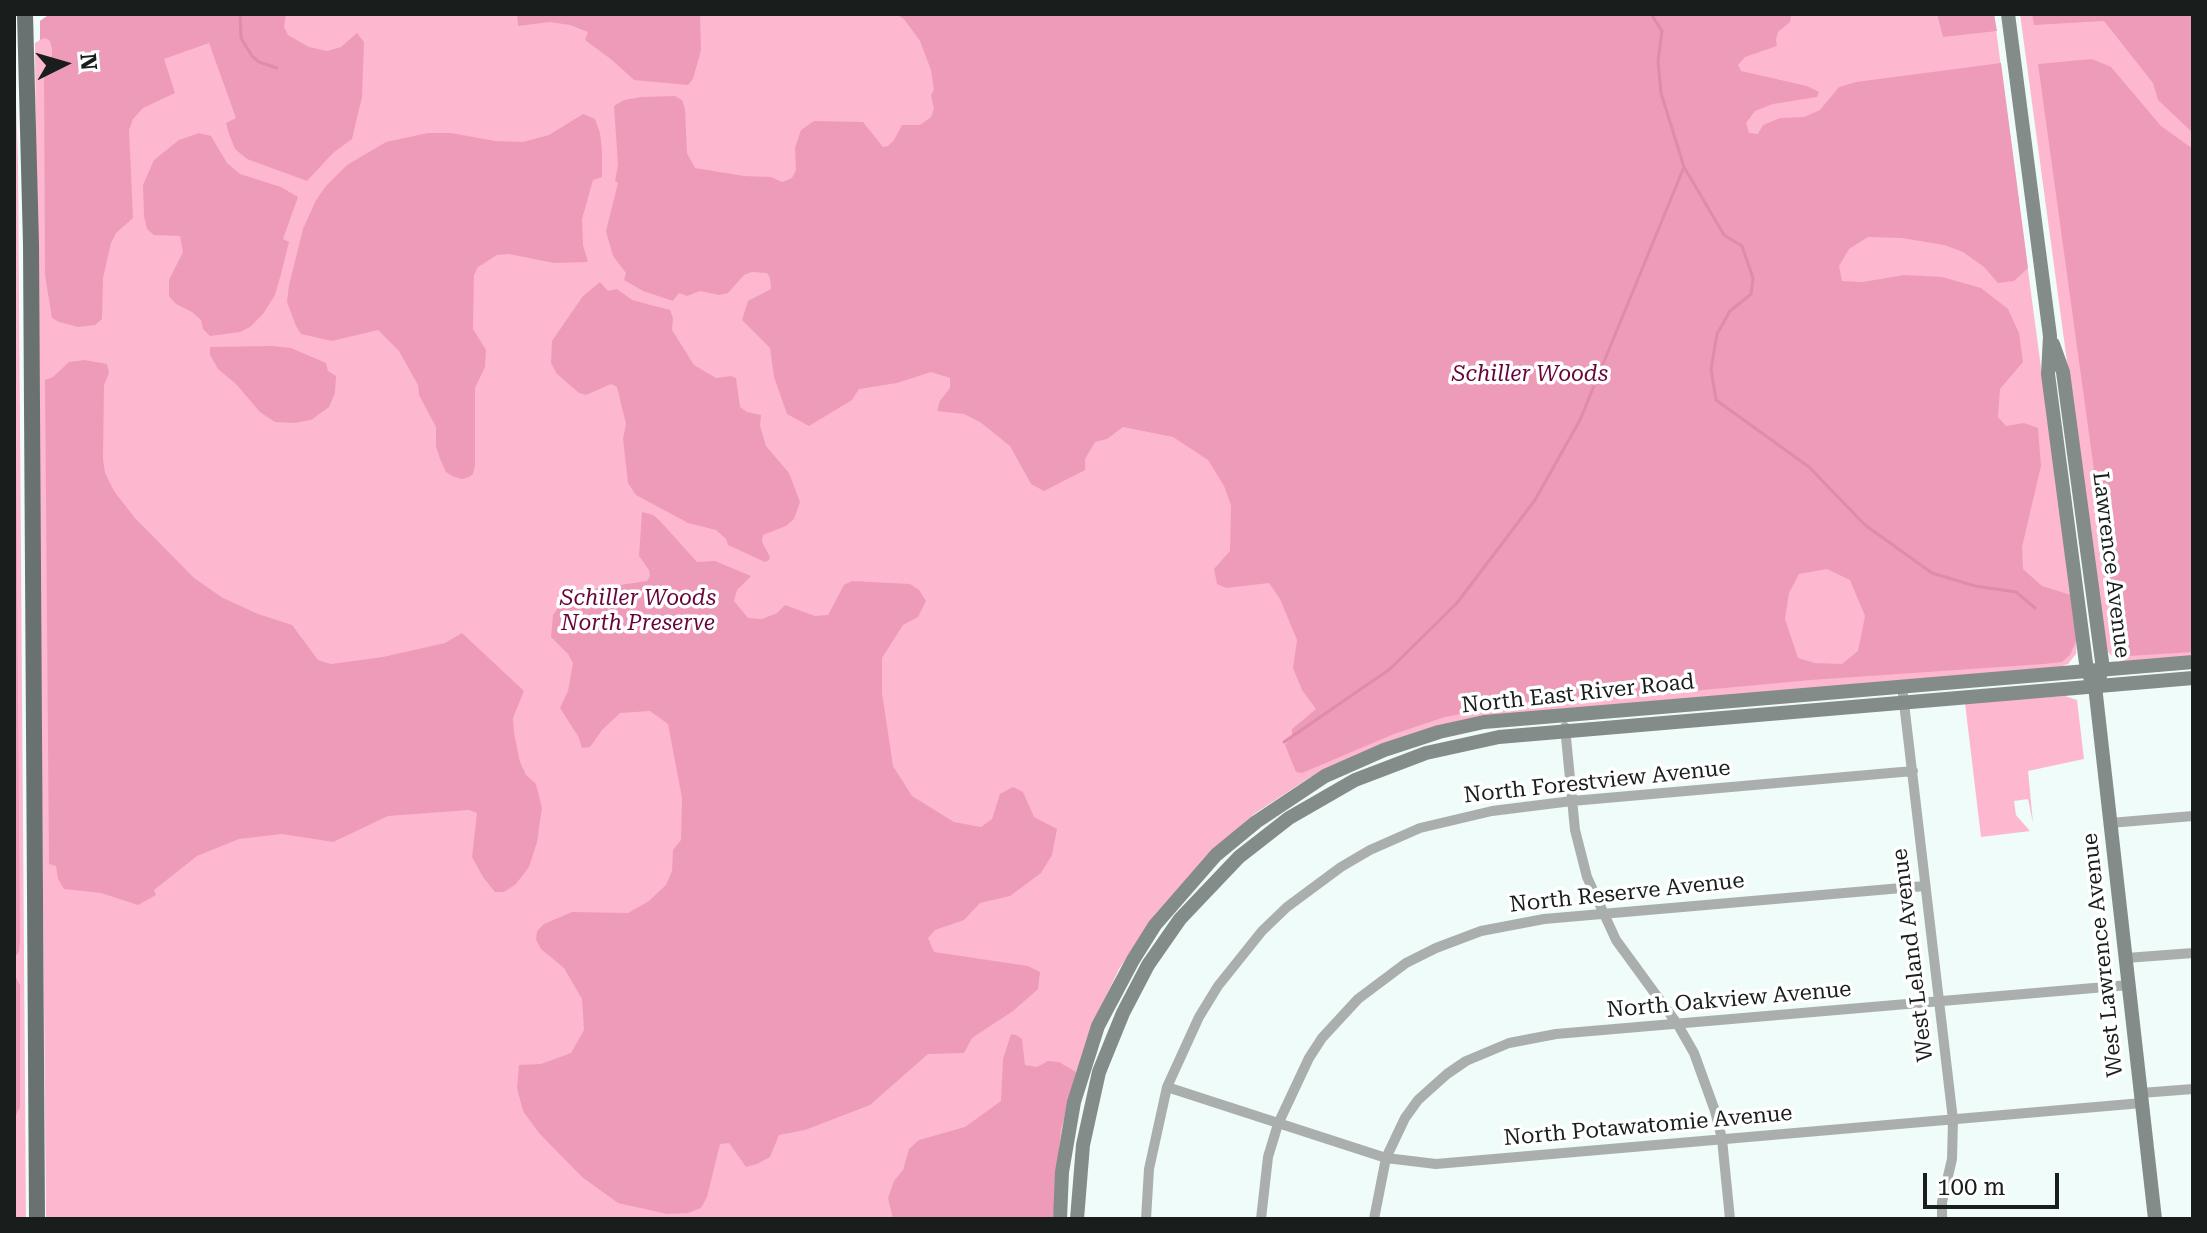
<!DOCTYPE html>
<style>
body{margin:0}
#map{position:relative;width:2207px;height:1233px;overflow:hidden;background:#effcf9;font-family:"Roboto Serif",serif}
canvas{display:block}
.frame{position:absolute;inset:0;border:16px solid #191e1d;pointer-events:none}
.north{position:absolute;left:24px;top:24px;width:80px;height:80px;-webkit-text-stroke:6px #fff;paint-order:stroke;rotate:85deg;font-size:22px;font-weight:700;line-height:32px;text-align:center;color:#191e1d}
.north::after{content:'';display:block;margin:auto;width:28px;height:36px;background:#191e1d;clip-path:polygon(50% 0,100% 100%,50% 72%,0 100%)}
.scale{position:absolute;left:1923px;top:1173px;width:136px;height:36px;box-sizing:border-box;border:4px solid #191e1d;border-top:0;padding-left:10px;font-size:24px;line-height:28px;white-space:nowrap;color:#191e1d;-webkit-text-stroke:6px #fff;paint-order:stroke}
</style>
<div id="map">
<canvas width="2207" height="1233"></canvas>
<div class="frame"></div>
<div class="north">N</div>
<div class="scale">100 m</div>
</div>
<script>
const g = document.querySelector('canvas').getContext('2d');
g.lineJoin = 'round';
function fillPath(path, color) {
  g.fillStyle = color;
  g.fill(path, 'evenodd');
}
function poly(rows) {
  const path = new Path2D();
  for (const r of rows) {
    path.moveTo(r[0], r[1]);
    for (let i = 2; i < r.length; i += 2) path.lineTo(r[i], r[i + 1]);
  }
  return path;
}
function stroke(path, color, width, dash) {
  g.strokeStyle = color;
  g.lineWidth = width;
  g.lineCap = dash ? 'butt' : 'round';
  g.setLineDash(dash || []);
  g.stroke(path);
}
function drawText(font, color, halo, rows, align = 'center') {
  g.font = font + ' "Roboto Serif",serif';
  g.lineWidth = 7;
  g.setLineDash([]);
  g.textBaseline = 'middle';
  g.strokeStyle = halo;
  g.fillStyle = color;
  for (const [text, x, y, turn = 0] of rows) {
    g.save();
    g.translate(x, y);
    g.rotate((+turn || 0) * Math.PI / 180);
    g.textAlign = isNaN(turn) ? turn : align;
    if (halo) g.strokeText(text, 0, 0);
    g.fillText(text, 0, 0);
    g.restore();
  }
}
const green = poly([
 [50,14,1994,14,2077,639,2076,654,2068,664,2059,667,1491,715,1378,745,1309,778,1254,814,1207,856,1158,911,1119,969,1091,1028,1068,1098,1056,1164,1053,1219,46,1219,35,43,40,40,40,21],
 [2020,14,2193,14,2193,656,2127,661,2116,660,2108,652,2105,643],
 [14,38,18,164,26,1219,14,1219],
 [2065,696,2077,700,2084,759,2028,771,2033,823,2028,799,2014,801,2016,815,2030,831,1981,837,1965,703]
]);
const forest = poly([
 [50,14,286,14,284,27,288,35,309,47,327,51,341,47,357,33,364,42,362,97,352,139,333,153,307,181,247,159,235,149,229,134,226,123,236,118,209,43,164,59,175,93,143,108,133,119,129,130,133,218,116,233,111,243,103,278,102,319,95,325,78,327,59,322,52,318,45,275,44,69,52,55,52,49,50,41,45,38,40,40,40,21],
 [517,14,700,14,701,50,693,79,688,85,634,80,612,60,585,40,588,32,570,25,550,22,518,26],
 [896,14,1788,14,1791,16,1790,22,1778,32,1776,40,1777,46,1745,57,1738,65,1741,71,1807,86,1819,92,1817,97,1773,104,1755,111,1746,123,1749,133,1758,134,1763,125,1780,118,1804,117,1820,110,1839,87,1856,82,2001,63,2028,268,2014,281,1998,283,1984,267,1963,252,1944,245,1902,238,1868,237,1849,249,1839,266,1842,281,1863,282,1904,275,1942,277,1981,288,2008,309,2019,333,2023,362,2000,389,1998,417,2006,426,2024,423,2038,428,2041,466,2022,547,2023,569,2042,586,2071,595,2077,639,2070,655,2062,662,2044,664,1811,680,1477,711,1445,717,1394,734,1302,773,1296,772,1285,745,1292,737,1292,729,1316,709,1302,690,1293,668,1297,640,1280,599,1269,583,1226,588,1217,584,1214,569,1230,551,1231,505,1224,486,1208,460,1173,437,1123,427,1107,439,1095,442,1085,459,1085,470,1044,491,1031,484,1010,446,980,422,964,414,937,411,940,401,950,388,950,378,931,372,897,383,859,389,852,400,809,426,787,414,774,377,770,348,742,320,748,301,771,289,770,278,767,273,752,272,744,275,728,293,719,295,700,291,687,296,679,293,673,301,643,291,624,280,626,273,613,256,606,231,618,183,615,181,618,165,614,106,624,100,641,97,675,96,682,100,685,109,687,153,695,168,744,176,771,177,782,182,792,178,796,170,795,148,801,130,814,121,863,122,883,147,888,146,894,140,902,125,920,125,931,117,934,109,931,95,934,90,931,70,920,41,904,19],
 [1827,569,1850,580,1865,616,1858,651,1842,664,1815,663,1798,658,1785,619,1789,593,1799,574],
 [1937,14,1994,14,1997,31,1943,37],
 [2032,14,2193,14,2193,133,2158,100,2153,83,2104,21,2034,25],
 [2092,59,2111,67,2161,126,2193,149,2193,652,2129,656,2121,650,2117,637,2038,64],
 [583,114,595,119,600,133,602,150,602,177,593,180,582,219,583,245,588,262,554,263,509,254,497,255,478,267,474,275,473,329,486,350,485,367,475,388,475,465,473,474,469,477,462,479,454,477,446,472,440,459,436,446,436,427,419,395,418,385,399,351,378,330,332,341,301,334,296,326,287,302,289,285,303,229,316,200,326,186,347,165,386,142,428,133,451,133,495,141,523,142,549,135],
 [199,133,211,136,227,163,240,174,281,187,298,197,283,239,289,242,281,274,275,295,263,314,250,327,240,332,210,336,203,329,201,320,192,312,176,304,169,296,169,280,183,252,180,236,154,235,147,229,144,216,143,185,154,160,179,140],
 [14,188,20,940,19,952,14,958],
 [600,282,608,291,617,289,632,300,670,310,673,318,672,330,694,365,716,378,731,376,736,378,740,407,747,412,761,415,760,426,766,446,789,473,800,502,794,519,786,526,763,535,762,542,770,557,769,560,765,562,728,545,726,539,716,530,688,523,636,495,628,483,623,439,626,424,617,387,611,384,586,395,579,393,557,374,551,363,552,341,583,296],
 [272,346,291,348,326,363,328,371,336,376,335,393,329,407,311,420,294,423,275,422,260,412,236,384,218,369,210,355,210,347],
 [85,360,107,364,109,373,104,385,103,459,105,473,114,491,134,517,194,578,223,598,258,614,292,625,318,660,331,664,383,657,445,643,462,633,524,691,513,718,514,733,520,762,526,775,536,784,542,808,537,842,529,867,516,884,504,892,495,892,483,877,472,857,477,813,469,810,388,816,333,842,282,834,239,839,197,856,154,890,156,895,138,905,101,893,64,889,58,879,56,866,49,864,45,380,53,377,69,362],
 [642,512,653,515,660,521,697,562,715,561,751,576,737,590,734,601,748,618,762,619,777,613,785,605,815,616,828,615,844,585,852,581,910,584,919,590,926,601,918,617,903,625,882,658,882,693,893,766,912,796,954,822,981,827,992,819,1000,794,1013,787,1023,792,1034,817,1057,829,1052,855,1041,873,1010,896,980,903,964,920,935,930,928,938,934,952,1028,966,1040,972,1038,989,1013,1011,972,1038,964,1053,928,1054,870,1105,805,1130,779,1135,770,1157,757,1164,746,1167,729,1143,720,1144,707,1197,701,1208,688,1213,667,1214,618,1203,582,1177,539,1133,523,1111,517,1088,519,1065,541,1064,571,1053,584,1030,582,999,564,968,541,949,536,940,537,931,544,924,572,912,628,913,649,901,666,885,672,871,673,850,681,840,682,798,668,724,650,711,620,713,602,730,590,747,582,748,578,736,560,708,568,691,573,663,568,654,551,637,553,615,565,598,593,589,647,581,650,576,649,570,639,556],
 [14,974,20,985,20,1107,14,1119],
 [1011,1034,1016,1035,1022,1039,1025,1065,1037,1067,1048,1061,1059,1062,1076,1072,1061,1129,1053,1219,893,1219,888,1198,894,1181,903,1170,909,1149,919,1140,965,1127,1001,1101,1003,1059]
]);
const stream = poly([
 [240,14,241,38,252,56,259,62,277,68],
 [1684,167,1724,235,1742,246,1753,278,1751,294,1730,311,1717,334,1711,369,1716,400,1809,467,1865,525,1932,573,1975,586,2016,592,2035,608],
 [1284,742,1390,669,1457,603,1535,500,1580,420,1684,167,1661,93,1658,61,1662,31,1651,14]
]);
const street = poly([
 [1902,686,1953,1120,1952,1159,1942,1202,1942,1219],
 [1565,727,1575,830,1587,877,1616,940,1678,1025,1694,1053,1715,1111,1722,1139,1730,1219],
 [2110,823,2193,816],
 [2126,958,2193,953],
 [1167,1087,1386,1158,1436,1164,2142,1103],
 [2141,1093,2193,1089],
 [1146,1219,1149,1169,1167,1087,1199,1017,1218,986,1262,931,1287,907,1341,867,1370,850,1420,828,1492,811,1572,801,1913,771],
 [1261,1219,1268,1157,1278,1124,1309,1058,1322,1038,1358,999,1406,963,1436,948,1481,931,1544,919,1925,886],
 [1374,1219,1386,1158,1405,1118,1418,1100,1447,1074,1466,1061,1509,1043,1556,1034,2129,985]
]);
const secondary = poly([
 [2008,14,2050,336,2048,374,2087,671,2095,686,2155,1219],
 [2053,344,2063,372,2103,669,2099,678],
 [1060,1219,1062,1172,1074,1102,1098,1026,1133,960,1155,925,1216,855,1256,822,1325,776,1384,750,1439,732,1484,722,2193,662],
 [1077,1219,1083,1145,1099,1072,1123,1013,1148,965,1180,919,1239,857,1289,818,1355,780,1426,753,1499,737,2193,678]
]);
const primary = poly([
 [25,14,31,244,37,1219]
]);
const parkNames = [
 ["Schiller Woods",1530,375],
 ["Schiller Woods",638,599],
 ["North Preserve",638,624]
];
const streetNames = [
 ["Lawrence Avenue",2111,565,83],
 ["North East River Road",1578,694,-6],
 ["North Forestview Avenue",1597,782,-6],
 ["North Reserve Avenue",1627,893,-6],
 ["West Leland Avenue",1913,955,-97],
 ["West Lawrence Avenue",2103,955,-96],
 ["North Oakview Avenue",1729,1000,-5],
 ["North Potawatomie Avenue",1648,1126,-5]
];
fillPath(green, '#fdb8d0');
fillPath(forest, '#ee9bb9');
stroke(stream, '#de8ca9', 3);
stroke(street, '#aaafae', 10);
stroke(secondary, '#848c8a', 14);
stroke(primary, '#697270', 16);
drawText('italic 22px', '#69043a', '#fff', parkNames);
drawText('22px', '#191e1d', '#fff', streetNames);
</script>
